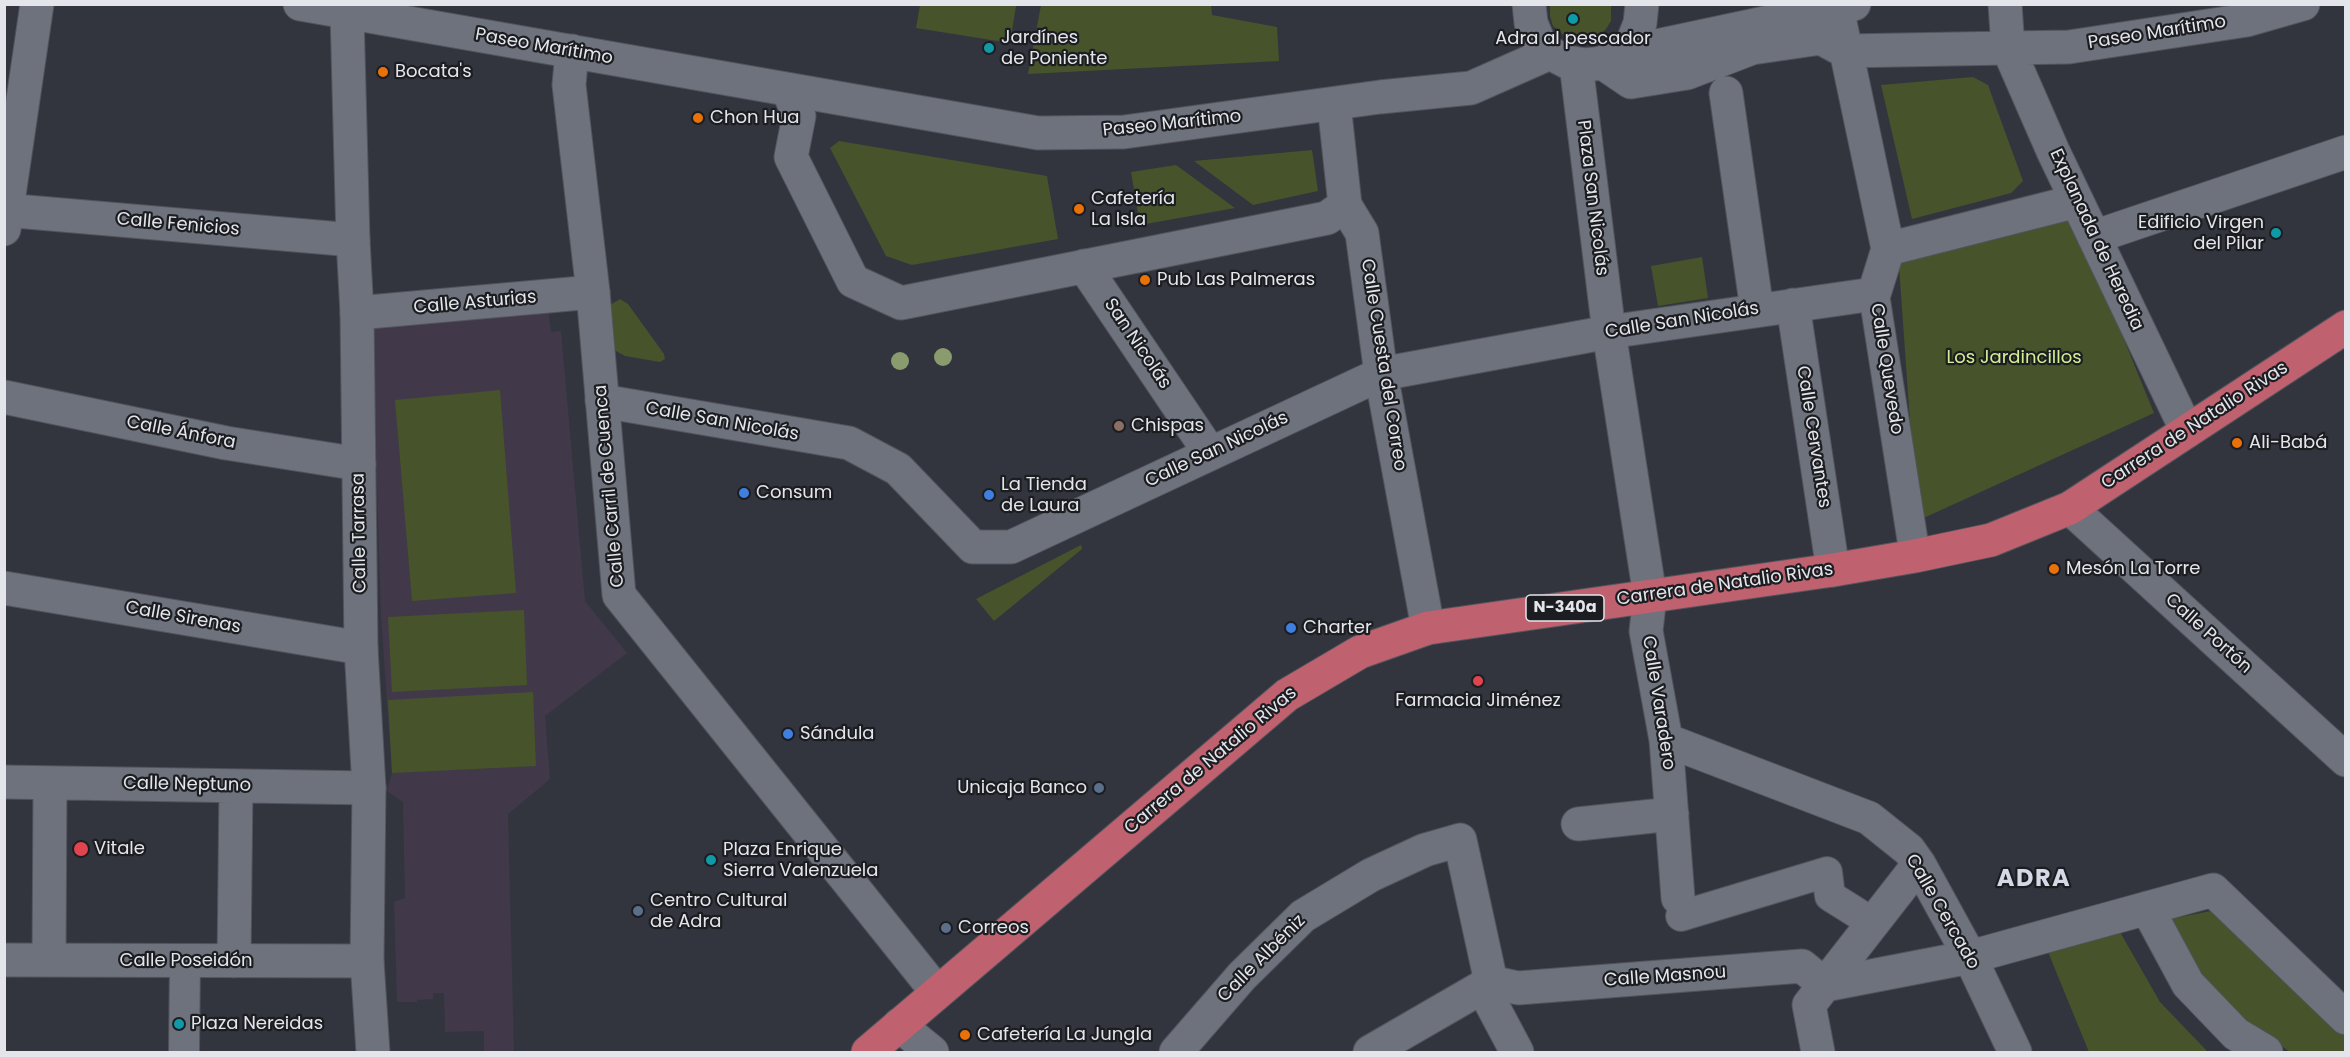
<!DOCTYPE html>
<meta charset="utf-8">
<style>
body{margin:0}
#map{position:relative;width:2350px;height:1057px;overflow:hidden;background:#32353e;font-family:Poppins,sans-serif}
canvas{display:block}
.frame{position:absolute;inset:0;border:6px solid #e3e5eb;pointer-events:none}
</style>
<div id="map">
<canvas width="2350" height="1057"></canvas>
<div class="frame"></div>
</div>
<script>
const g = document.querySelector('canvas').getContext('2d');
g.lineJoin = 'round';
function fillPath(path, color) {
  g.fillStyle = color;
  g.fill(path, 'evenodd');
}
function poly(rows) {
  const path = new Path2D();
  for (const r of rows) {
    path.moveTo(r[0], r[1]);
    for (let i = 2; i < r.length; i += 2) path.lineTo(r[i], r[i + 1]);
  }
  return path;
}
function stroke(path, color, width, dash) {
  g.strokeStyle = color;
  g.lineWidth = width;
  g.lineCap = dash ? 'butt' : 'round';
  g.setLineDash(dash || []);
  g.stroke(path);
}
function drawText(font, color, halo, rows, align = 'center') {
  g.font = font + ' Poppins,sans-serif';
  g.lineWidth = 4.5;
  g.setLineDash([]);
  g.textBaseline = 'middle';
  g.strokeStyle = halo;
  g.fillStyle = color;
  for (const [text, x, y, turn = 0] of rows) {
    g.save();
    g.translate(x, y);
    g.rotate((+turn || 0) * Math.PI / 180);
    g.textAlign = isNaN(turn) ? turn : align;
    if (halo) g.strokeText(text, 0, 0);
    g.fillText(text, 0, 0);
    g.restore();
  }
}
const education = poly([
 [548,309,551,332,561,331,585,601,627,653,545,716,550,779,508,814,514,1052,484,1052,484,1031,445,1032,444,993,433,993,433,999,417,1000,417,1002,397,1002,394,902,405,898,403,802,387,791,392,773,381,616,372,323]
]);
const green = poly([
 [1004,5,1016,6,1010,43,916,28,920,5],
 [1041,5,1211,5,1212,15,1277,27,1279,61,1028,74],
 [1550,5,1611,5,1611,21,1606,29,1598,37,1589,41,1578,42,1568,39,1553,26,1550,16],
 [1973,77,1988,85,2023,181,2011,193,1912,219,1881,85],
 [839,141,1047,176,1058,239,912,265,886,256,830,148],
 [1312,150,1318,191,1253,205,1194,161],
 [1176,165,1235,208,1140,225,1131,172],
 [2073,215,2154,413,1917,521,1899,266,1902,257],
 [1702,257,1708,298,1658,306,1651,266],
 [620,299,628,304,664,354,665,359,660,362,625,356,616,351,611,341,610,305],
 [500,390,516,593,412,601,395,400],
 [1081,545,1082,549,994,621,976,599],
 [524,610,527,685,392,692,388,617],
 [533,692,536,766,392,773,388,700],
 [2211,911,2345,1035,2345,1052,2290,1052,2247,1022,2199,975,2170,919],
 [2120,932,2160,1002,2208,1052,2089,1052,2048,952]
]);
const pedestrian = poly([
 [1874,294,1915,556],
 [1681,916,1827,872,1830,896,1873,923],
 [184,1052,185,961]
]);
const minor = poly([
 [2005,4,2008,48,2069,47,2247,20,2303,4],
 [1603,63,1631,82,1687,73,1752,48,1821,38,1845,51,2008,48,2053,151,2187,431],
 [788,90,799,116,791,157,853,281,901,303,1327,218,1345,205],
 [1726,93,1757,310],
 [1334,104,1345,205,1362,233,1381,374,1428,628],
 [4,210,353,240],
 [4,229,37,4],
 [2094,237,2346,152],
 [1888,249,2077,201],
 [1084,266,1210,453],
 [1793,305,1833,570],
 [357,313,593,292],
 [4,397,226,443,359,464],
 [602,401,849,443,898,469,973,547,1011,547,1381,374,1609,332,1874,294,1888,249,1837,8],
 [4,588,361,648],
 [1650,596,1646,631,1666,740,1678,898],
 [1666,740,1869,818,1909,850,1919,864,1970,957,2015,1052],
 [4,782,369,788],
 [1578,824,1672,814],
 [2147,908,2188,984,2236,1034,2266,1052],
 [4,960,367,961],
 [49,960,50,783],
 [234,961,236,786],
 [899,1025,932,1052],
 [1176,1052,1242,976,1303,916,1371,875,1425,850,1460,840,1491,982,1491,1003,1517,1052],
 [1370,1052,1491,982,1518,988,1802,966,1825,985,1970,957,2213,890,2346,1018],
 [1818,1052,1809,1005,1919,864]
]);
const tertiary = poly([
 [300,4,1038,133,1124,132,1380,97,1471,88,1550,53],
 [1529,4,1531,23,1538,40,1550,53,1567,62,1585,65,1603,63,1619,54,1633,41,1640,23,1642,4],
 [347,13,353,240,357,313,361,648,369,788,367,961,373,1052],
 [572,51,569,85,593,292,619,595,937,992],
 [1619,54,1854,4],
 [1576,64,1609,332,1650,596],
 [2070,508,2346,760]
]);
const trunk = poly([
 [868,1052,1287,695,1360,652,1428,628,1833,570,1915,556,1991,540,2070,508,2346,327]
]);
const trees = [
 [943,357],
 [900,361]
];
const markers = [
 [1573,19,6,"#0f9aa8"],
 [989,48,6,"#0f9aa8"],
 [383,72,6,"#e8710a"],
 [698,118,6,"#e8710a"],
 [1079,209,6,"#e8710a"],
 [2276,233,6,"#0f9aa8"],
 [1145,280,6,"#e8710a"],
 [1119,426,6,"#8d6e63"],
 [2237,443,6,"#e8710a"],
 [744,493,6,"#3f7fe0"],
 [989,495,6,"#3f7fe0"],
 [2054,569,6,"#e8710a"],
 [1291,628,6,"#3f7fe0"],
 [1478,681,6,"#e0444e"],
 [788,734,6,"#3f7fe0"],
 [1099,788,6,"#5c6f8a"],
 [81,849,8,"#e0444e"],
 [711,860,6,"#0f9aa8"],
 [638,911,6,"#5c6f8a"],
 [946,928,6,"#5c6f8a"],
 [179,1024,6,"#0f9aa8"],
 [965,1035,6,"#e8710a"]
];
const shields = [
 [1565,608,78]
];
const shieldNames = [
 ["N-340a",1565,608]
];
const streetNames = [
 ["Paseo Marítimo",2157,33,-9],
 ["Paseo Marítimo",544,47,10],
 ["Paseo Marítimo",1172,124,-6],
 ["Plaza San Nicolás",1592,198,83],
 ["Calle Fenicios",178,225,5],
 ["Explanada de Heredia",2096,240,65],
 ["Calle Asturias",475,303,-5],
 ["Calle San Nicolás",1682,321,-9],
 ["San Nicolás",1137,344,56],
 ["Calle Cuesta del Correo",1383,365,81],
 ["Calle Quevedo",1886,369,81],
 ["Calle San Nicolás",722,422,10],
 ["Carrera de Natalio Rivas",2195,426,-33],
 ["Calle Ánfora",181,433,11],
 ["Calle Cervantes",1813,437,81],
 ["Calle San Nicolás",1217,450,-25],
 ["Calle Carril de Cuenca",610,486,-95],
 ["Calle Tarrasa",360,533,-91],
 ["Carrera de Natalio Rivas",1725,585,-8],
 ["Calle Sirenas",183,618,10],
 ["Calle Portón",2208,634,42],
 ["Calle Varadero",1658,703,81],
 ["Carrera de Natalio Rivas",1211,761,-40],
 ["Calle Neptuno",187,785,1],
 ["Calle Cercado",1942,912,60],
 ["Calle Albéniz",1262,959,-45],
 ["Calle Poseidón",186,961],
 ["Calle Masnou",1665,977,-4]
];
const poiNames = [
 ["Jardínes",1001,38],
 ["de Poniente",1001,59],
 ["Adra al pescador",1573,39,"center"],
 ["Bocata's",395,72],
 ["Chon Hua",710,118],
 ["Cafetería",1091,199],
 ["La Isla",1091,220],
 ["Edificio Virgen",2264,223,"right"],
 ["del Pilar",2264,244,"right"],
 ["Pub Las Palmeras",1157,280],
 ["Chispas",1131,426],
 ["Ali-Babá",2249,443],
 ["La Tienda",1001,485],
 ["de Laura",1001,506],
 ["Consum",756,493],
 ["Mesón La Torre",2066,569],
 ["Charter",1303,628],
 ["Farmacia Jiménez",1478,701,"center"],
 ["Sándula",800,734],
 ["Unicaja Banco",1087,788,"right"],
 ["Vitale",94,849],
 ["Plaza Enrique",723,850],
 ["Sierra Valenzuela",723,871],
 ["Centro Cultural",650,901],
 ["de Adra",650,922],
 ["Correos",958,928],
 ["Plaza Nereidas",191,1024],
 ["Cafetería La Jungla",977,1035]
];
const parkNames = [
 ["Los Jardincillos",2014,358]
];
const districtNames = [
 ["ADRA",2034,880]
];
fillPath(education, '#413949');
fillPath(green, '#47532b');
stroke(pedestrian, '#52545c', 32);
stroke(minor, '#52545c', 35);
stroke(tertiary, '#52545c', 35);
stroke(trunk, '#52545c', 35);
stroke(pedestrian, '#6e727c', 30);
stroke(minor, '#6e727c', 33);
stroke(tertiary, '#6e727c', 33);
stroke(trunk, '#bf616e', 33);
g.fillStyle = '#8a9b6d';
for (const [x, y] of trees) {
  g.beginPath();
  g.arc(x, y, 9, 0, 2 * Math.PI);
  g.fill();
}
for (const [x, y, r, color] of markers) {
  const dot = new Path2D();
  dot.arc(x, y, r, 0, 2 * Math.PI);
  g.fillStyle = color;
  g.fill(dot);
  stroke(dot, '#1b1d21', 2);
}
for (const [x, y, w] of shields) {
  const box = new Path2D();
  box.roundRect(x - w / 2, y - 13, w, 26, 4.5);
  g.fillStyle = '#1b1d21';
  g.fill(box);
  stroke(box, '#e3e5eb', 1.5);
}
drawText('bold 16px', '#e3e5eb', null, shieldNames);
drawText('18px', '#e3e5eb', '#1b1d21', streetNames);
drawText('18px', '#e3e5eb', '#1b1d21', poiNames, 'left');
drawText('18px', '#d2ef93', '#1b1d21', parkNames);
g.letterSpacing = '1.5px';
drawText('bold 24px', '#d5d9e6', '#1b1d21', districtNames);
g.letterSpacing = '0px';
</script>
